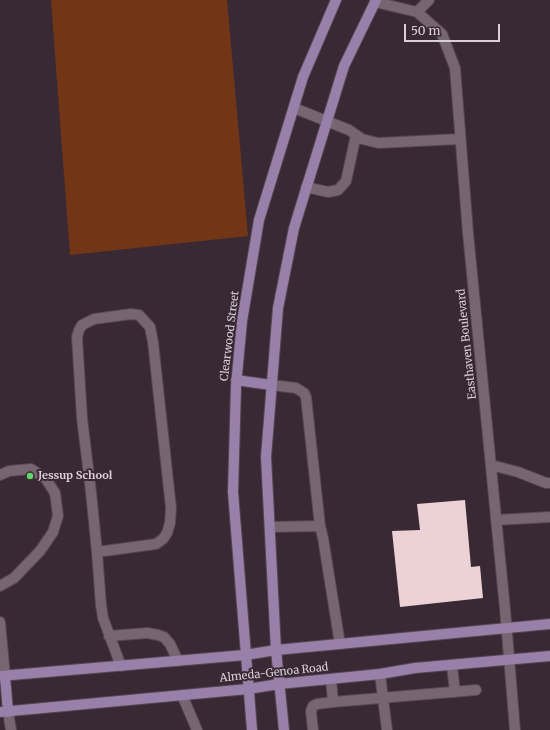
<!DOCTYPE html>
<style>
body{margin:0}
#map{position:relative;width:550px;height:730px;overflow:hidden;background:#392934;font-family:Merriweather,serif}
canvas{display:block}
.scale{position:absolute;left:404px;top:24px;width:96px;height:18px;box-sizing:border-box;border:2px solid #dacfd6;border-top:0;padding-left:5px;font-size:12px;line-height:14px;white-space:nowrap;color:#dacfd6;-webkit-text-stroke:3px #392934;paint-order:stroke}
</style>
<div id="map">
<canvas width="550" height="730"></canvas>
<div class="scale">50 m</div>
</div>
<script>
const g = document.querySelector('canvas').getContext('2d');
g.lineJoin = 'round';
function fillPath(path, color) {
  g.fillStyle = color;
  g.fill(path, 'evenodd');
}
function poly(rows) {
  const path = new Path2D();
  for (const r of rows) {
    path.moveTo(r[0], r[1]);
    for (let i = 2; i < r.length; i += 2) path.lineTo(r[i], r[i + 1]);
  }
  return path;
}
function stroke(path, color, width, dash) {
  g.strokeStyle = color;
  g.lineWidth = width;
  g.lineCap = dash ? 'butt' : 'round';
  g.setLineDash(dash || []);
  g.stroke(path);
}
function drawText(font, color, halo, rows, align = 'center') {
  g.font = font + ' Merriweather,serif';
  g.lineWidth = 4;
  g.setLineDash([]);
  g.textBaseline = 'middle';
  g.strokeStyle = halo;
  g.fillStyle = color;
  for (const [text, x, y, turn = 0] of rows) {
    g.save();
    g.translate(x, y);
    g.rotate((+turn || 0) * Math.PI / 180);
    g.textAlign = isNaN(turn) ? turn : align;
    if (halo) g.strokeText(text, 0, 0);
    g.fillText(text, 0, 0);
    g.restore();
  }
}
const green = poly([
 [51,0,227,0,248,236,70,255]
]);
const building = poly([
 [465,500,471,567,480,566,483,598,400,607,392,531,420,530,417,504]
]);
const minor = poly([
 [375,2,417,12,442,34,455,68,468,233,505,609,515,730],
 [417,12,429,0],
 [294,108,349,130,362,139,378,143,460,139],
 [306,187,328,192,338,190,346,181,356,135],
 [271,385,296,388,304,393,306,397,320,526,323,538,340,644],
 [491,465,518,472,546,483,550,483],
 [0,475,9,471,31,469,46,479,55,493,58,516,53,532,40,551,14,578,0,586],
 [496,520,550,517],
 [270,527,320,526],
 [97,552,156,544,163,539,167,533,170,523,171,508,153,342,150,327,139,315,131,314,94,319,82,325,79,330,77,337,82,418,91,492,97,552,101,605,103,618,121,666],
 [0,622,5,676],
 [109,636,147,633,158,635,164,637,170,644,178,661],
 [452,666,455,692],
 [380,674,387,730],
 [182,695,197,730],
 [333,702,476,690],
 [8,712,11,730],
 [313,730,311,711,313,706,317,704,333,702,331,679]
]);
const major = poly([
 [236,380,271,385],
 [0,676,245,655,276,650,550,624],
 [5,676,8,712],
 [0,712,248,689,279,684,380,674,415,668,550,656],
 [252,730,233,492,236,386,242,321,259,220,303,77,336,0],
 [284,730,276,650,266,457,278,308,294,228,344,66,376,0]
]);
const markers = [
 [30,476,4,"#5fd56b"]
];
const streetNames = [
 ["Clearwood Street",230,336,-83],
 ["Easthaven Boulevard",467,344,-96],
 ["Almeda-Genoa Road",274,673,-6]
];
const poiNames = [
 ["Jessup School",38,476]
];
fillPath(green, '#723617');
fillPath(building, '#ecd2d4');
stroke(minor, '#54464f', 12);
stroke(major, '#54464f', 12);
stroke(minor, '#786572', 10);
stroke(major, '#9980ab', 10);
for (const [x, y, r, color] of markers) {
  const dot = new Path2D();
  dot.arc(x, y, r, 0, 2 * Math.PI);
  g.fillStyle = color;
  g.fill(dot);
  stroke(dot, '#392934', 1.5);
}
drawText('11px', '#dacfd6', '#392934', streetNames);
drawText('bold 11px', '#dacfd6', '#392934', poiNames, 'left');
</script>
